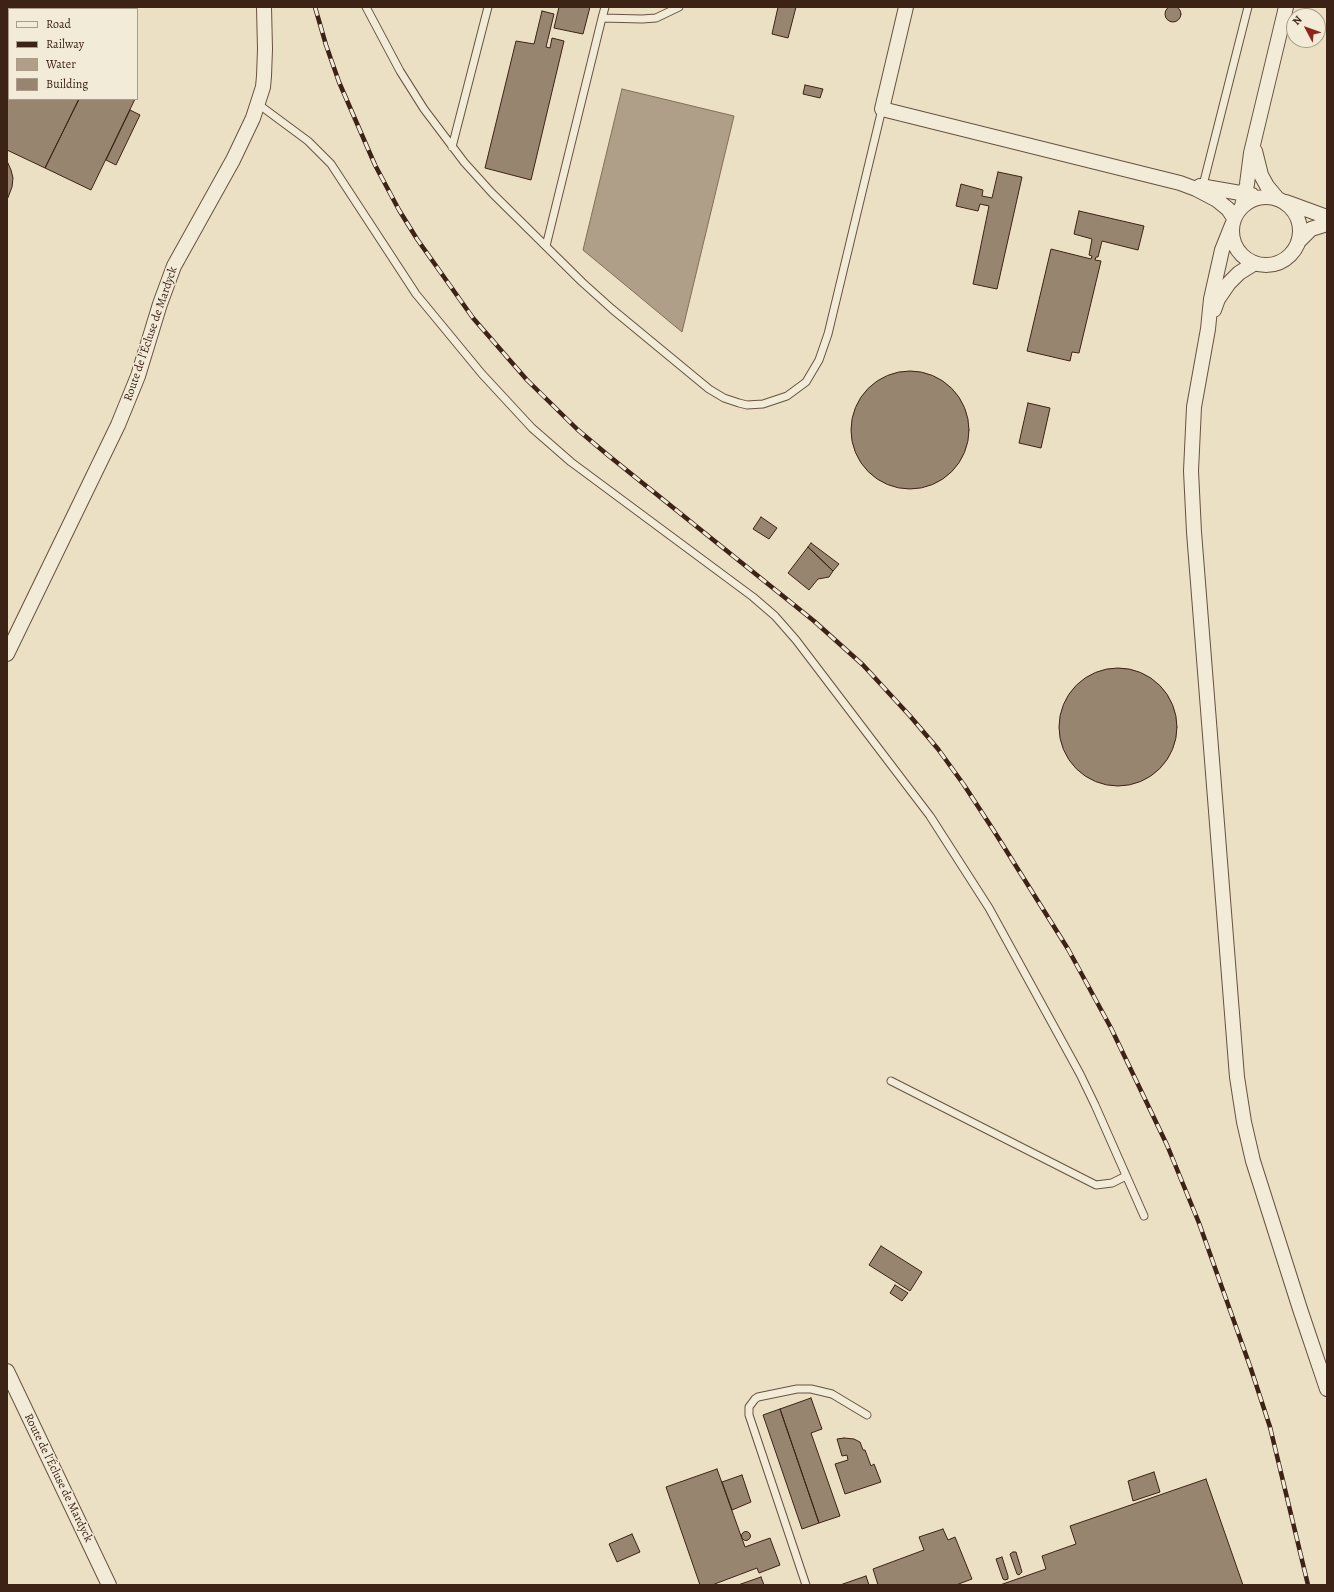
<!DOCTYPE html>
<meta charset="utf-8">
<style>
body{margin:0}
#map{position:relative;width:1334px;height:1592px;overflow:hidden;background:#ebe0c3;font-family:Alegreya,serif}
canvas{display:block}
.frame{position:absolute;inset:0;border:8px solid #3d2216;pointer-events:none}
.legend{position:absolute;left:8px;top:8px;width:130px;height:92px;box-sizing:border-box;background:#f2ebd8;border:1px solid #aa9b8a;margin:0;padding:5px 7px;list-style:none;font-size:12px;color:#3d2216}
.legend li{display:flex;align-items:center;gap:8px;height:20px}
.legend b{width:20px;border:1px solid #aa9b8a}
.north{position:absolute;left:1286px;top:8px;width:40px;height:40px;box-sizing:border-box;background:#f2ebd8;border:1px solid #aa9b8a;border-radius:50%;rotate:311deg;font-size:11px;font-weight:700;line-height:16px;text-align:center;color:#3d2216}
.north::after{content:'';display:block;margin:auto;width:14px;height:18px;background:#8f2418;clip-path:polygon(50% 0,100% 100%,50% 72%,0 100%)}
</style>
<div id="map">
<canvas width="1334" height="1592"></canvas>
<div class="frame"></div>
<ul class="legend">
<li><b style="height:5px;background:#f2ebd8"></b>Road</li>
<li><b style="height:5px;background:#3d2216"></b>Railway</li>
<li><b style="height:11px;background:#b09f88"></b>Water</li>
<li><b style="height:11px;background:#978570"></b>Building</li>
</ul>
<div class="north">N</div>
</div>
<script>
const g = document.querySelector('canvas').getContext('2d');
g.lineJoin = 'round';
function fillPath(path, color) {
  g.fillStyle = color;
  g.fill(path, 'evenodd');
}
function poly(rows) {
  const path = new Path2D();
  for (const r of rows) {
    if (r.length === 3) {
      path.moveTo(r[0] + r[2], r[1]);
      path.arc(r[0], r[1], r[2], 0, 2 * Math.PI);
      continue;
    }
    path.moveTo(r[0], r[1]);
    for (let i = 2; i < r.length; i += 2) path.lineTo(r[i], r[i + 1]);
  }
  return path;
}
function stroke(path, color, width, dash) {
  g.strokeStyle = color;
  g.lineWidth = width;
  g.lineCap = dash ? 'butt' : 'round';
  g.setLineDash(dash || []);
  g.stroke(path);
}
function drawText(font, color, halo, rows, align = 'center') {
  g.font = font + ' Alegreya,serif';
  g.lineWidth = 3;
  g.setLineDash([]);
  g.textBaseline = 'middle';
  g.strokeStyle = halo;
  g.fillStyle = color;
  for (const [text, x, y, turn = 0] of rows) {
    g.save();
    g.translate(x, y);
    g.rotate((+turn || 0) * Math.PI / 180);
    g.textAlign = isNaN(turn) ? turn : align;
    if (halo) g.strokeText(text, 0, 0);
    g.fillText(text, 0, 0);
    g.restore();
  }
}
const water = poly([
 [622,89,734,116,682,332,583,250,622,89]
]);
const building = poly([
 [1173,14,8],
 [7,7,94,7,93,9,9,9,9,99,79,99,45,168,7,150,7,7],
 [559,7,590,7,583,34,554,28,559,7],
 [778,7,796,7,788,38,772,34,778,7],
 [542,11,554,14,546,47,550,48,552,38,564,41,531,180,485,168,516,41,534,44,542,11],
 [805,85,823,89,820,98,803,94,805,85],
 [79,99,135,99,91,190,45,168,79,99],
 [130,110,140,115,116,165,106,160,130,110],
 [7,161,11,170,13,178,12,187,7,200,7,161],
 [998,172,1022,177,997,289,973,284,989,206,980,204,978,211,956,206,961,184,983,190,982,196,992,198,998,172],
 [1079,211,1144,226,1138,250,1102,241,1098,257,1096,257,1095,260,1101,261,1079,353,1072,352,1070,361,1027,351,1051,249,1091,259,1092,256,1089,255,1092,239,1074,234,1079,211],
 [910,430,59],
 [1028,403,1050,408,1041,448,1019,443,1028,403],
 [761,517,777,528,769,539,753,529,761,517],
 [811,543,839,564,833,571,808,547,811,543],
 [808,547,833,571,829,577,818,579,809,590,788,573,808,547],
 [1118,727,59],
 [881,1246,922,1272,910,1291,869,1265,881,1246],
 [895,1285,908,1293,902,1301,890,1293,895,1285],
 [811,1398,822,1429,811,1433,840,1516,819,1523,780,1409,811,1398],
 [780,1409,819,1523,802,1529,763,1415,780,1409],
 [844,1438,854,1439,860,1442,863,1450,865,1450,871,1466,874,1464,881,1482,845,1494,835,1464,848,1460,847,1455,842,1456,837,1439,844,1438],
 [717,1469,745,1547,770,1538,780,1565,759,1573,757,1568,712,1585,700,1585,666,1487,717,1469],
 [1154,1472,1160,1492,1133,1501,1128,1481,1154,1472],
 [742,1475,751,1502,732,1510,722,1482,742,1475],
 [1206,1479,1243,1585,1000,1585,1046,1569,1042,1556,1076,1544,1070,1526,1206,1479],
 [943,1529,948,1540,955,1537,972,1579,956,1585,878,1585,873,1569,924,1550,919,1537,943,1529],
 [746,1536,4.5],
 [632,1534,640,1552,617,1562,609,1544,632,1534],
 [1013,1552,1016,1552,1022,1572,1019,1575,1017,1574,1010,1554,1013,1552],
 [1002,1557,1008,1576,1008,1579,1005,1580,1003,1579,996,1559,1002,1557],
 [866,1576,869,1585,840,1585,866,1576],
 [761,1577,764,1585,738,1585,761,1577]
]);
const lane = poly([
 [366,7,400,71,424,109,464,162,492,193,582,282,612,309,709,389,724,398,739,403,747,405,763,404,787,396,806,382,819,360,828,334,882,109],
 [602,18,605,7],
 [258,104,308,141,331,164,416,294,482,374,532,428,571,462,753,597,775,616,796,640,930,816,989,908,1080,1074,1095,1105,1144,1216],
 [452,147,488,7],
 [1202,189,1248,7],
 [546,246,602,18,642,19,656,18,679,7],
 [891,1081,1096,1185,1112,1183,1126,1176],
 [806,1585,749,1415,749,1407,755,1399,758,1397,797,1389,811,1389,832,1394,867,1415]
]);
const street = poly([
 [906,7,882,109,1180,183,1196,189,1217,200,1228,209,1234,218],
 [1255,151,1261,175,1267,186,1277,198],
 [1200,186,1252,195],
 [1266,231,34],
 [1286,202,1327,217],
 [1242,206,1247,184,1251,153,1286,7],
 [1232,225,1222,250,1211,299,1208,329,1194,407,1191,471,1194,532,1237,1077,1244,1122,1253,1161,1300,1309,1327,1389],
 [1298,242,1311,229,1327,224],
 [1214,310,1218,299,1229,283,1239,273,1255,263],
 [7,654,118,425,138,376,160,304,174,266,233,160,253,118,263,87,264,76,265,49,264,7],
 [7,1371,109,1585]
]);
const rail = poly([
 [315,7,326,45,339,82,375,165,399,210,417,239,473,318,527,380,578,430,609,456,814,621,863,665,910,716,938,749,964,785,994,831,1068,949,1111,1028,1167,1145,1199,1223,1251,1369,1270,1427,1308,1585]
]);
const streetNames = [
 ["Route de l'Écluse de Mardyck",151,334,-71],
 ["Route de l'Écluse de Mardyck",58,1478,64]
];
fillPath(water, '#b09f88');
stroke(water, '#826d5a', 1);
fillPath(building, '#978570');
stroke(building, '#3d2216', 1);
stroke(lane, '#685241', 9);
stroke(street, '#685241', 16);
stroke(lane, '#f2ebd8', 7);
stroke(street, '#f2ebd8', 14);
stroke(rail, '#3d2216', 4.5);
stroke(rail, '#f2ebd8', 3, [9]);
drawText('12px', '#3d2216', '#f2ebd8', streetNames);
</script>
